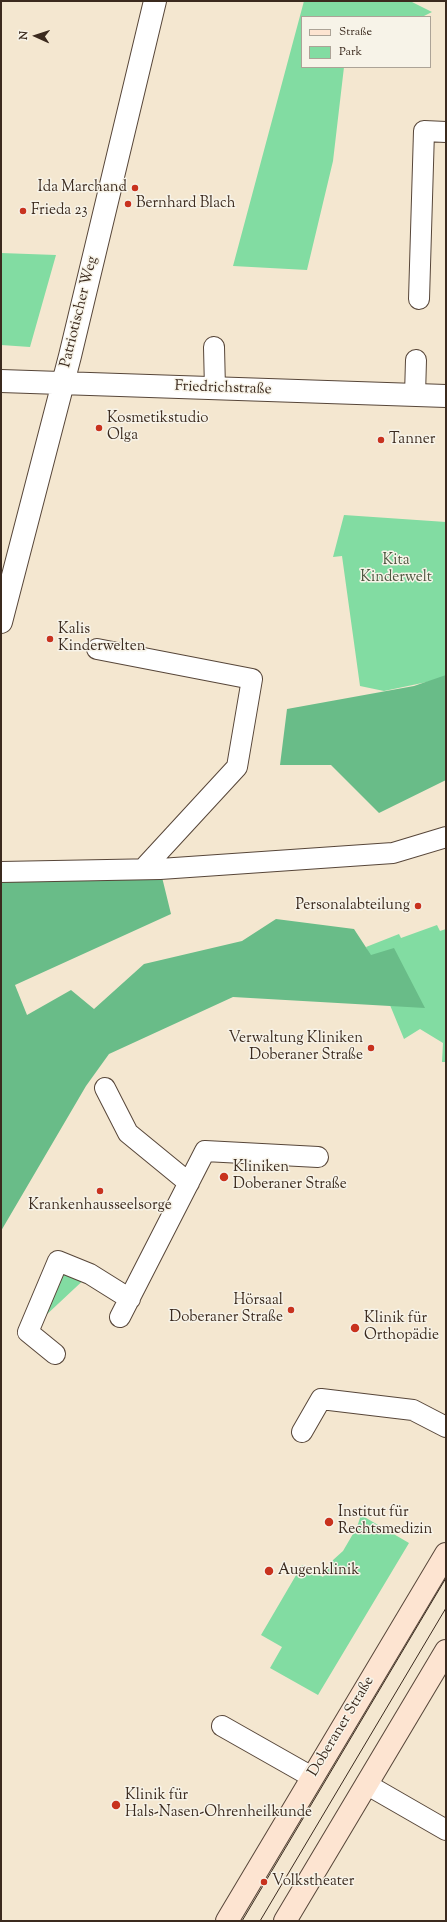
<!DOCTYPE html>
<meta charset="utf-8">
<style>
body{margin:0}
#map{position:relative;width:447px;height:1922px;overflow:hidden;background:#f4e7d0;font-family:"Sorts Mill Goudy",serif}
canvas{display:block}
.frame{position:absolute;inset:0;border:2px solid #3b2a1e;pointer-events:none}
.legend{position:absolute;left:301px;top:16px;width:130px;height:52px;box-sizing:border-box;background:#f7f3e8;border:1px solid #aca397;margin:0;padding:5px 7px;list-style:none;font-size:12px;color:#3b2a1e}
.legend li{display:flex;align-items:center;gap:8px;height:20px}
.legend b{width:20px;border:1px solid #aca397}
.north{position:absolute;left:16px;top:16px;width:40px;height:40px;-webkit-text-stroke:3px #f7f3e8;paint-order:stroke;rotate:273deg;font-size:11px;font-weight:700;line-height:16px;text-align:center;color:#3b2a1e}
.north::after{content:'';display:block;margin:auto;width:14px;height:18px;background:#3b2a1e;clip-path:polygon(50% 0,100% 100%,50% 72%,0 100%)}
</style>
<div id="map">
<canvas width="447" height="1922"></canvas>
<div class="frame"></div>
<ul class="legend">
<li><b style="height:5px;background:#fde4d1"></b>Straße</li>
<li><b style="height:11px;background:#82dca2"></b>Park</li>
</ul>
<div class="north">N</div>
</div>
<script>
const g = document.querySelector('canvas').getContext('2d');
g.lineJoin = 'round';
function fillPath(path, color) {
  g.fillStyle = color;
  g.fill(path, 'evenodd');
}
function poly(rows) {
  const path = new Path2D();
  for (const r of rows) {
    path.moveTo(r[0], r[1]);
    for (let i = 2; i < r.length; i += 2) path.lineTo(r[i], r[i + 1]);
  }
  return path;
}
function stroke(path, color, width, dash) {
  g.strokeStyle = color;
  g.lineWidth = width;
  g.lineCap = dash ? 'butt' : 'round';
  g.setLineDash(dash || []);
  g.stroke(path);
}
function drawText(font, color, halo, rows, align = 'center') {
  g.font = font + ' "Sorts Mill Goudy",serif';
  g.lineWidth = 3;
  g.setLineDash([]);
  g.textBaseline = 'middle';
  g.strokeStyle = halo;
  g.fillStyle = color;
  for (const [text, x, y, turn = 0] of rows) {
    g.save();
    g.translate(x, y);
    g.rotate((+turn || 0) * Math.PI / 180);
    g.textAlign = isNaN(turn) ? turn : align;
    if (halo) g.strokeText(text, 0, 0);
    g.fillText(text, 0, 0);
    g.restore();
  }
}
const green = poly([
 [304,1,410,1,432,12,422,17,302,17,302,67,344,67,333,161,307,270,233,266],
 [1,253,56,255,30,347,1,345],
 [344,515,446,522,446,678,384,691,360,686,342,556,333,557],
 [437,925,440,931,446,929,446,1062,442,1062,443,1043,420,1029,404,1039,366,947,399,934,401,938],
 [58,1261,90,1274,28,1332],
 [361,1515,409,1543,318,1695,270,1668,282,1647,261,1635,302,1565,323,1577,333,1560,343,1551,357,1527]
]);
const forest = poly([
 [446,675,446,780,379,813,331,765,280,765,287,709,414,686],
 [160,869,171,914,15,985,27,1015,71,990,94,1009,144,964,242,941,276,919,354,929,371,955,394,948,425,1008,233,997,109,1054,86,1086,1,1231,1,872]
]);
const lane = poly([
 [419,299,424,131,446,132],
 [214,347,215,389],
 [415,395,416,360],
 [97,649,252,679,237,767,143,869],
 [1,872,160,869,393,853,446,837],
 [105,1088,128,1133,189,1183],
 [120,1317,205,1151,318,1157],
 [55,1354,28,1332,58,1261,90,1274,130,1299],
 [302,1432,321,1399,413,1410,446,1427],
 [222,1726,312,1777],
 [366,1784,446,1830]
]);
const street = poly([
 [1,381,446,396],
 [1,622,70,356,155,1]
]);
const secondary = poly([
 [227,1921,446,1554],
 [285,1921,446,1651]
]);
const tram = poly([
 [242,1921,446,1578],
 [260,1921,446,1608]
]);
const markers = [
 [135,188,4,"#c8321e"],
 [128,204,4,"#c8321e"],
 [23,211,4,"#c8321e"],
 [99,428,4,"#c8321e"],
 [381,440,4,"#c8321e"],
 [50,639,4,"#c8321e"],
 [418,906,4,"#c8321e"],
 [371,1048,4,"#c8321e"],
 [224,1177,5,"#c8321e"],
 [100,1191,4,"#c8321e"],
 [291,1310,4,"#c8321e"],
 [355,1328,5,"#c8321e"],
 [329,1522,5,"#c8321e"],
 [269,1571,5,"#c8321e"],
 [116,1805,5,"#c8321e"],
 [264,1882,4,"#c8321e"]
];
const poiNames = [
 ["Ida Marchand",127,188,"right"],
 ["Bernhard Blach",136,204],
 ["Frieda 23",31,211],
 ["Kosmetikstudio",107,419],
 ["Olga",107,436],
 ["Tanner",389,440],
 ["Kalis",58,630],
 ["Kinderwelten",58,647],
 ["Personalabteilung",410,906,"right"],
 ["Verwaltung Kliniken",363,1039,"right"],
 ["Doberaner Straße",363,1056,"right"],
 ["Kliniken",233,1168],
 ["Doberaner Straße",233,1185],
 ["Krankenhausseelsorge",100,1206,"center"],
 ["Hörsaal",283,1301,"right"],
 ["Doberaner Straße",283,1318,"right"],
 ["Klinik für",364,1319],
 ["Orthopädie",364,1336],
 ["Institut für",338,1513],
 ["Rechtsmedizin",338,1530],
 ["Augenklinik",278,1571],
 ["Klinik für",125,1796],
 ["Hals-Nasen-Ohrenheilkunde",125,1813],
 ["Volkstheater",272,1882]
];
const streetNames = [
 ["Patriotischer Weg",80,312,-76],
 ["Friedrichstraße",223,389,2],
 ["Doberaner Straße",342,1727,-59]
];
const parkNames = [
 ["Kita",396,561],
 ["Kinderwelt",396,578]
];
fillPath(green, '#82dca2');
fillPath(forest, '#69bc88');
stroke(lane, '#574639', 22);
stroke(street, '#574639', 24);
stroke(secondary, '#574639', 24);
stroke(lane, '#fff', 20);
stroke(street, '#fff', 22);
stroke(secondary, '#fde4d1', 22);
stroke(tram, '#3b2a1e', 1);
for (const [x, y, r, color] of markers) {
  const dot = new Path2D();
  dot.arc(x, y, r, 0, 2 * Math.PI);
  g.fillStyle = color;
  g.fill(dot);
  stroke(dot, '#f7f3e8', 1.5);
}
drawText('15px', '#3b2a1e', '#f7f3e8', poiNames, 'left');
drawText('15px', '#3b2a1e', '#f7f3e8', streetNames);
drawText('15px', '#4d563f', '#f7f3e8', parkNames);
</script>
